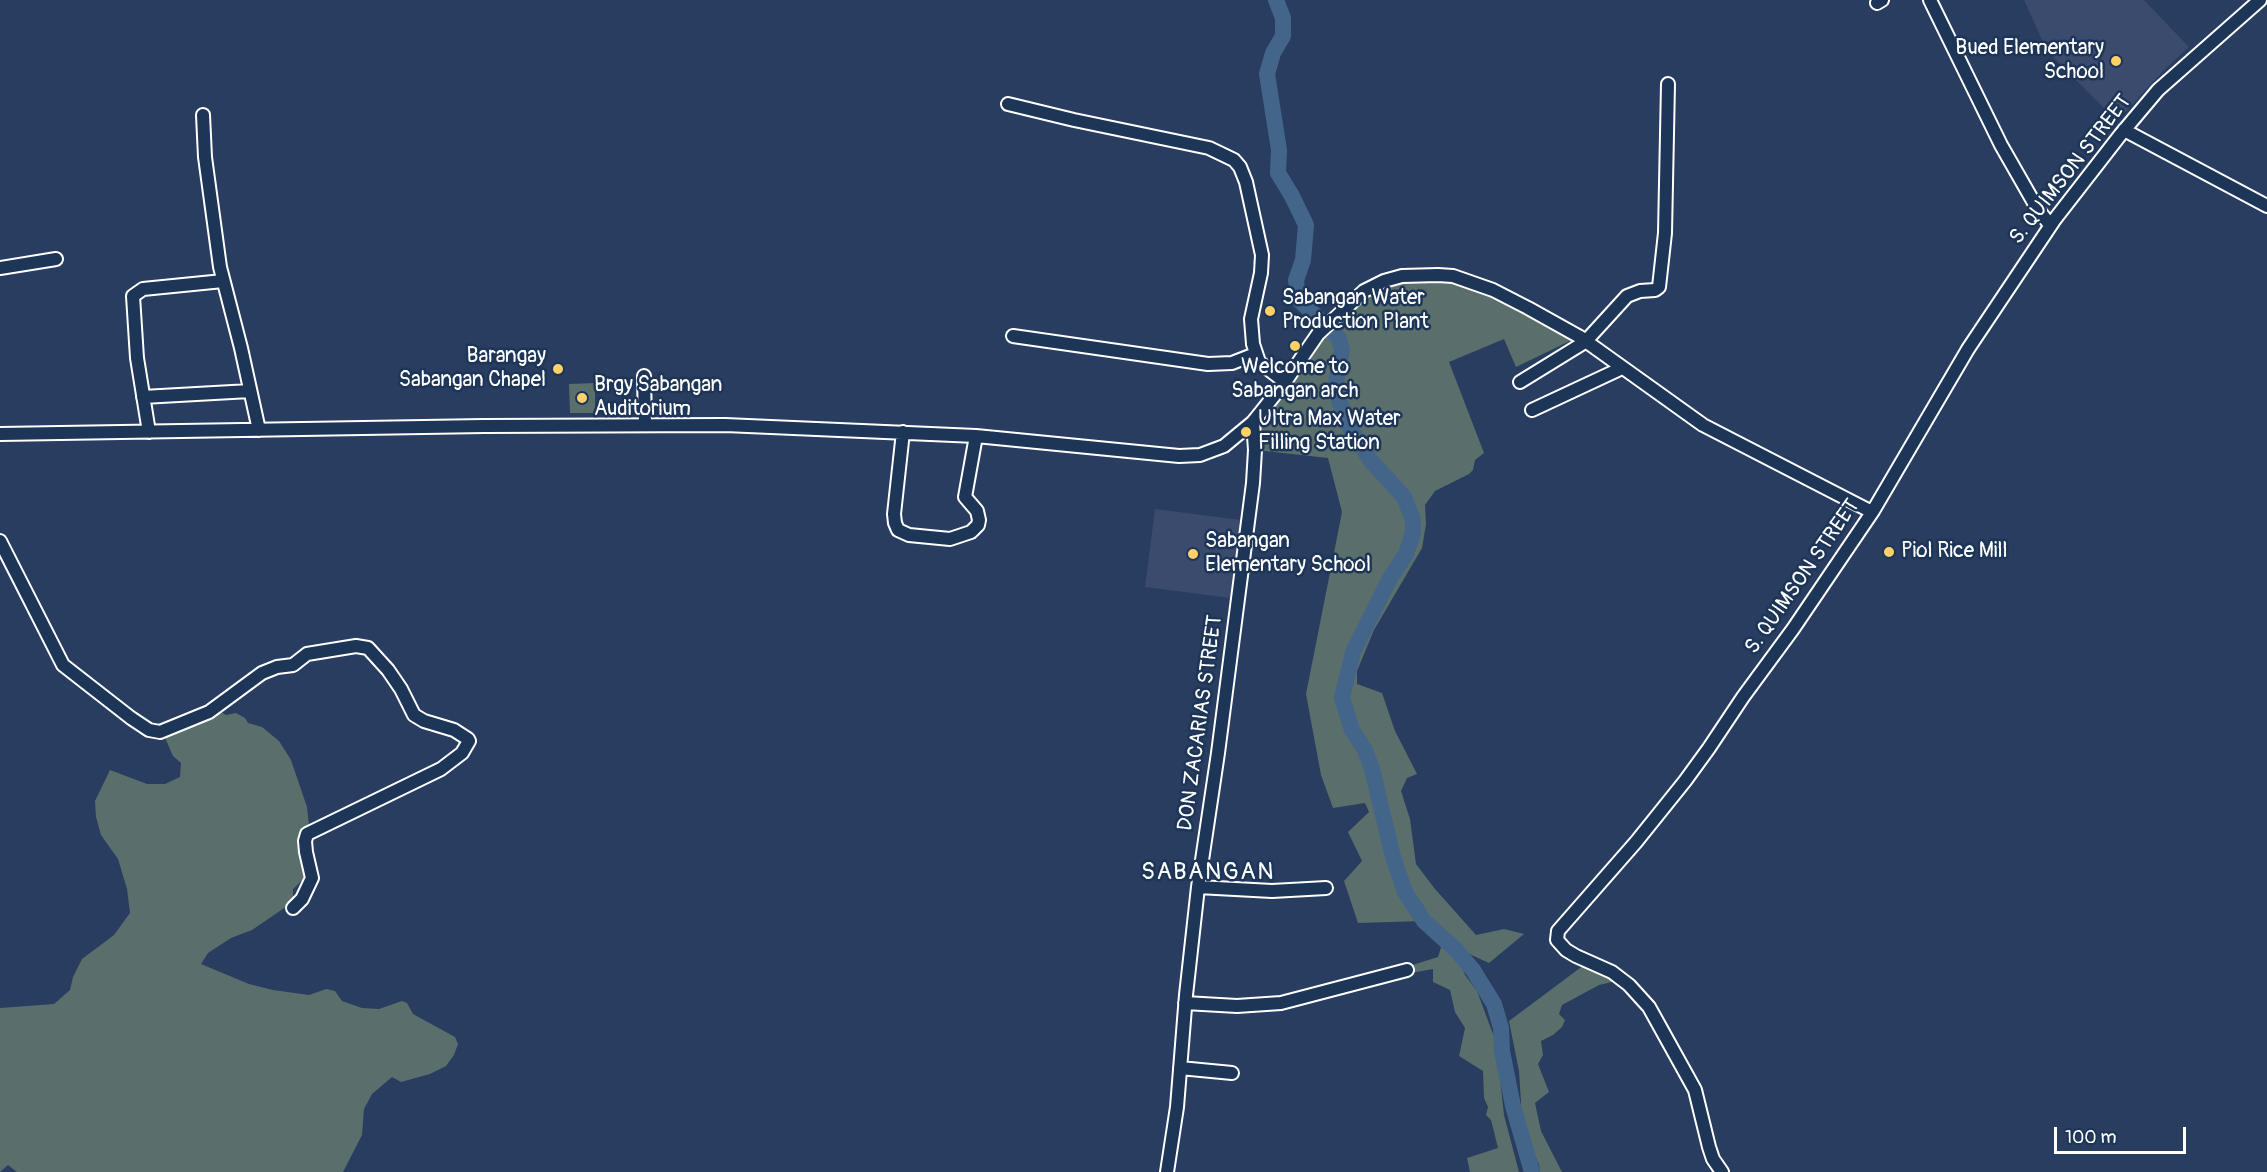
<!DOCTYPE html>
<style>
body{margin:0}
#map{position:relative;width:2267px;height:1172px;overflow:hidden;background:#283d60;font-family:Pangolin,sans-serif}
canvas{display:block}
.scale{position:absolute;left:2054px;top:1127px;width:132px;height:27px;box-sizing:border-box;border:3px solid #fff;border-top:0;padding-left:8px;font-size:18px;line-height:21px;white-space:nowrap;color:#fff;-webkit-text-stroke:4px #1d3557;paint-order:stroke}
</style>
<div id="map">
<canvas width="2267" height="1172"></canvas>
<div class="scale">100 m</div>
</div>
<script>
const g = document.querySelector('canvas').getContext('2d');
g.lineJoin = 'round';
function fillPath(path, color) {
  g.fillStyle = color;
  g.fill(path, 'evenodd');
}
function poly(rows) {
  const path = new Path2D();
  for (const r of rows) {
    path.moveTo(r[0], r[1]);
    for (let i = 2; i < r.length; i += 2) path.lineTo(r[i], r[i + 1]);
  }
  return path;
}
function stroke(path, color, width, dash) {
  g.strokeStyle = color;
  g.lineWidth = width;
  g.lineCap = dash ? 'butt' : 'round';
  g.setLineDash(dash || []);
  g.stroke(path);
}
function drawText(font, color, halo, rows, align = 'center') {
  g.font = font + ' Pangolin,sans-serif';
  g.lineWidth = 5;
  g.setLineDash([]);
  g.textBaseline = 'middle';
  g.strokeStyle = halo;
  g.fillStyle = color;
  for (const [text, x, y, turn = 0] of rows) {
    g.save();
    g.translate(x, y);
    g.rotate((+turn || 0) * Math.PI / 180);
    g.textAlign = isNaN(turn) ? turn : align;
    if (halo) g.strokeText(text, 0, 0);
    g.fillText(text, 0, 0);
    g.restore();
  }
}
const built = poly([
 [2024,0,2144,0,2189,47,2163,71,2117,121,2047,51],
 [1155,509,1241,520,1230,598,1145,587]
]);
const green = poly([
 [1415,271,1481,286,1576,338,1516,367,1504,339,1449,362,1484,453,1475,460,1473,470,1469,474,1435,491,1425,505,1426,524,1422,548,1374,630,1357,671,1357,684,1382,693,1395,731,1417,774,1407,778,1401,791,1410,819,1416,864,1435,889,1476,935,1504,929,1524,934,1489,963,1445,943,1457,955,1465,975,1477,991,1496,1042,1504,1115,1519,1172,1470,1172,1467,1158,1498,1148,1491,1120,1486,1115,1488,1107,1484,1098,1483,1071,1459,1056,1465,1028,1455,1012,1450,990,1433,982,1433,969,1394,976,1393,971,1438,957,1443,941,1424,921,1358,923,1344,881,1362,861,1348,832,1369,812,1365,803,1333,808,1321,775,1306,694,1342,512,1328,458,1256,450,1255,415,1352,296],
 [595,383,595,413,570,413,569,384],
 [212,707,226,715,236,713,245,718,248,723,262,727,279,741,291,760,307,807,309,826,309,874,293,889,293,902,252,930,231,938,208,953,201,964,249,984,273,990,309,995,326,989,335,991,342,1001,362,1008,379,1009,402,1001,407,1003,413,1014,455,1037,458,1044,454,1055,446,1066,430,1074,401,1082,392,1077,372,1094,364,1109,362,1135,343,1172,17,1172,8,1165,0,1172,0,1008,54,1004,70,990,73,977,82,959,114,935,130,913,127,889,118,859,101,835,96,817,95,801,110,770,147,784,165,784,180,777,181,763,173,756,162,731,175,719],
 [1592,959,1620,980,1599,985,1562,1005,1559,1014,1565,1020,1562,1027,1553,1035,1541,1041,1543,1055,1538,1064,1549,1092,1535,1103,1541,1131,1562,1172,1540,1172,1539,1165,1520,1120,1521,1102,1519,1071,1509,1021]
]);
const river = poly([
 [1276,0,1283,18,1283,36,1273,53,1267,74,1279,150,1278,173,1292,196,1306,225,1303,260,1296,280,1298,299,1338,337,1342,350,1335,389,1347,423,1371,461,1404,497,1413,520,1413,533,1406,554,1389,580,1353,652,1342,698,1352,730,1365,750,1372,769,1393,857,1405,892,1424,921,1456,950,1473,970,1494,1004,1501,1028,1502,1051,1513,1106,1532,1172]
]);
const minor = poly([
 [1930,0,2001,145,2037,208,2050,225],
 [1877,3,1882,0],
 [1008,104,1074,120,1209,148,1234,160,1240,167,1246,182,1262,255,1261,273,1251,319,1253,344,1259,362,1285,382],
 [203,115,205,157,220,267,241,348,259,430],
 [2124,130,2267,206],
 [0,268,56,259],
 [1013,336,1208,364,1232,363,1255,354],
 [644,376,645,425],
 [1520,382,1585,342,1627,296,1640,291,1655,290,1659,287,1665,233,1668,84],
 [143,397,250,391],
 [1532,410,1622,368],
 [149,432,137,358,133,296,143,289,223,281],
 [903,432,894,514,895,523,898,530,909,535,950,539,971,532,978,525,979,520,977,511,965,497,976,436],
 [0,434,484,426,725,425,976,436,1179,456,1200,455,1224,446,1253,422,1285,382,1318,334,1364,291,1384,281,1402,276,1438,275,1453,276,1493,290,1528,308,1580,337,1703,425,1872,512],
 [0,541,63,665,131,718,149,730,160,732,209,712,262,673,277,667,293,665,307,654,356,646,368,648,388,670,401,689,414,715,424,721,454,730,468,739,469,741,462,753,441,769,307,834,305,841,306,852,312,878,302,899,293,908],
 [1198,887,1272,891,1326,888],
 [1185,1003,1237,1006,1281,1003,1407,970],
 [1180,1068,1232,1073],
 [1167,1172,1177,1107,1186,995,1198,887,1218,753,1253,483,1255,450,1253,422],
 [1722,1172,1713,1159,1709,1147,1695,1090,1649,1007,1629,985,1612,972,1576,956,1566,950,1557,940,1558,931,1636,842,1685,781,1709,748,1743,697,1793,629,1873,511,1968,349,2055,219,2121,134,2158,90,2260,0]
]);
const markers = [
 [2116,61,6,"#ffd166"],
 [1270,311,6,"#ffd166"],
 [1295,346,6,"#ffd166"],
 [558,369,6,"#ffd166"],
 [582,398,6,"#ffd166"],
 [1246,432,6,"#ffd166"],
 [1889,552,6,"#ffd166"],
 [1193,554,6,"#ffd166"]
];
const poiNames = [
 ["Bued Elementary",2104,49,"right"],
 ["School",2104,73,"right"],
 ["Sabangan Water",1282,299],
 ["Production Plant",1282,323],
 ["Barangay",546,357,"right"],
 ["Sabangan Chapel",546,381,"right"],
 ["Welcome to",1295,368,"center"],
 ["Sabangan arch",1295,392,"center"],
 ["Brgy Sabangan",594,386],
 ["Auditorium",594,410],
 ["Ultra Max Water",1258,420],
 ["Filling Station",1258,444],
 ["Sabangan",1205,542],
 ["Elementary School",1205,566],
 ["Piol Rice Mill",1901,552]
];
const streetNames = [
 ["S. QUIMSON STREET",2071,170,-52],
 ["S. QUIMSON STREET",1803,577,-55],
 ["DON ZACARIAS STREET",1201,723,-82]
];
const quarterNames = [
 ["SABANGAN",1208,873]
];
fillPath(built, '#3a4b6e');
fillPath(green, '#5a6f6b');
stroke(river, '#44658a', 16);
stroke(minor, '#fff', 16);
stroke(minor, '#1d3557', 12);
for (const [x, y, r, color] of markers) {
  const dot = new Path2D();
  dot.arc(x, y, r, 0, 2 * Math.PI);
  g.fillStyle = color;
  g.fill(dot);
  stroke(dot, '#1d3557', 2);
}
drawText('21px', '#fff', '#1d3557', poiNames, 'left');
drawText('21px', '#fff', '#1d3557', streetNames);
g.letterSpacing = '1.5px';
drawText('24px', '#fff', '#1d3557', quarterNames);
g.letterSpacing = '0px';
</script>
